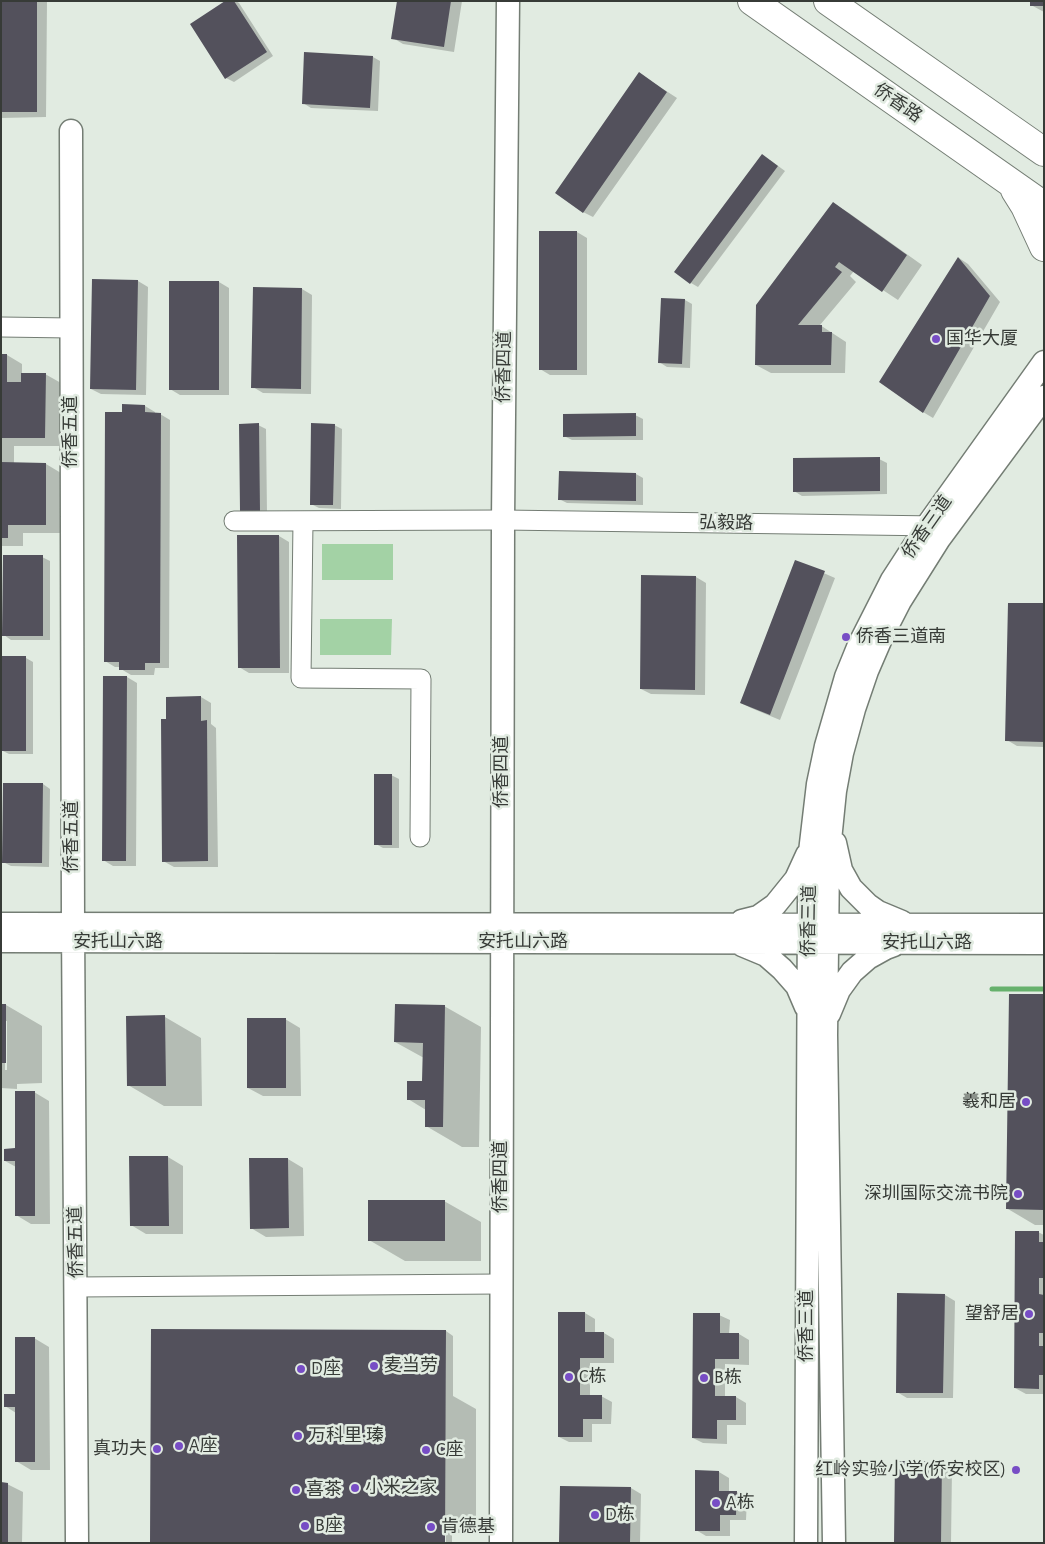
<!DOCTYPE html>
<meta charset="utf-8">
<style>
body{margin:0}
#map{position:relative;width:1045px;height:1544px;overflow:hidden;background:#e1ebe1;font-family:"Alegreya Sans",sans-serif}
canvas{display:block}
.frame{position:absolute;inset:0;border:2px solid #373b37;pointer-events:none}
</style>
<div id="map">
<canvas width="1045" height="1544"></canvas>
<div class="frame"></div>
</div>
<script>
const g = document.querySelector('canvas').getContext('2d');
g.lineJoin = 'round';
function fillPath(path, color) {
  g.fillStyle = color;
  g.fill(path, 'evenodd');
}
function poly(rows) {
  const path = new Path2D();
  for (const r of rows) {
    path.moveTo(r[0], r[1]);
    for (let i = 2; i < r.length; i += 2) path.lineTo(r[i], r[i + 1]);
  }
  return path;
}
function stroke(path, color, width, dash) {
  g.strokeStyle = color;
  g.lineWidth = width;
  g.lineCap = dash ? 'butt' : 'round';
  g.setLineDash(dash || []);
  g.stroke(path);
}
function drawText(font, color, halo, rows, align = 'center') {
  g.font = font + ' "Alegreya Sans","Noto Sans SC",sans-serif';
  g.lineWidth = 5;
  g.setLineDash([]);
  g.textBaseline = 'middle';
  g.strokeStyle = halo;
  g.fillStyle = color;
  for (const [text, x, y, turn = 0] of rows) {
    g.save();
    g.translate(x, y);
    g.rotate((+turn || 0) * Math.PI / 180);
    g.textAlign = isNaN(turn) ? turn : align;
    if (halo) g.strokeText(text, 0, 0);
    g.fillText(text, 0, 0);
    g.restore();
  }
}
const green = poly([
 [322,544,393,544,393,580,322,580],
 [320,619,392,619,391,655,320,655]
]);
const shadow = poly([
 [1,1,47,1,46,117,1,118],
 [227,1,236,1,239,3,273,56,234,82,226,78],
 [399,1,462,1,454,52,403,44,393,38],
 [1044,1,1044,12,1031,5],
 [373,57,380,61,378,111,311,108,303,103],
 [640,74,677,98,593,217,583,212],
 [770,160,785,171,698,287,691,283,676,272],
 [834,204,849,213,922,265,898,300,854,271,850,276,856,282,820,325,846,342,845,373,771,373,756,365],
 [577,232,587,238,587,375,550,375,540,369],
 [959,258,968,264,1000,302,933,418,923,412],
 [138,281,148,287,146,395,101,394,91,389],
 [219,282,229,288,229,395,180,395,170,389],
 [302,289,312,295,311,394,263,393,253,387],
 [662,299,685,300,692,304,690,368,667,367,659,362],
 [1,355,7,355,22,364,22,374,45,374,61,383,60,446,14,446,14,464,46,464,61,473,61,533,23,533,23,546,1,546],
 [145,406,155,412,155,414,160,414,170,420,169,668,155,668,154,675,131,675,121,669,121,667,115,667,105,661,123,413],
 [635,415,643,419,643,440,572,440,564,436],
 [258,425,266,429,267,514,249,514,242,510],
 [334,425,342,429,341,509,319,508,311,504],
 [879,459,887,463,887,494,802,496,794,491],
 [636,474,643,478,643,505,567,503,559,499],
 [239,536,279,536,289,542,289,673,249,673,239,667],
 [42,557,50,561,50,640,11,640,4,635],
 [796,561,835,578,780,720,751,708,741,703],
 [696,577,706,583,705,695,651,694,641,689],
 [1044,605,1044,747,1017,746,1007,740],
 [26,658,33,662,33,754,9,754,1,750],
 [127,677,137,683,136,866,113,866,103,860],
 [201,697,211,703,211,724,216,728,218,867,174,867,163,861,167,720],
 [391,775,399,779,399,848,383,848,376,844],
 [43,784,50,789,49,867,11,866,3,862],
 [1044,995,1044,1225,1035,1225,1008,1209],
 [1,1005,6,1005,42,1026,42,1083,17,1084,17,1089,1,1088],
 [5,1021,7,1021,7,1070,5,1070],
 [444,1006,481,1027,479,1147,462,1147,426,1126,426,1110,408,1099,424,1082,424,1058,395,1042],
 [165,1017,201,1038,202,1106,164,1106,128,1085],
 [285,1019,300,1028,301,1096,263,1096,248,1088],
 [34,1092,49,1101,50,1224,31,1224,16,1215,16,1167,5,1161,16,1150],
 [168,1157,183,1166,183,1234,146,1234,131,1225],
 [288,1159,303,1168,304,1236,266,1237,251,1228,251,1160],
 [444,1201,481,1222,481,1261,405,1261,369,1240],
 [1038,1232,1044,1235,1044,1394,1026,1394,1015,1388],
 [945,1295,955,1301,953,1398,907,1398,897,1392],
 [585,1313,595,1319,595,1333,604,1333,614,1339,614,1363,590,1363,590,1396,601,1396,612,1402,611,1424,592,1424,592,1442,569,1442,559,1437],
 [719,1315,730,1320,729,1334,739,1334,749,1340,749,1365,725,1364,725,1397,736,1397,746,1403,746,1425,727,1425,727,1444,703,1443,693,1438],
 [446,1331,453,1336,453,1396,476,1409,476,1532,452,1518,452,1521,473,1533,452,1533,452,1543,446,1543,446,1530,444,1530],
 [34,1338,49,1347,50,1470,31,1470,16,1461,16,1413,5,1406,16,1395],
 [942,1463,952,1468,951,1543,895,1543],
 [719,1472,729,1478,729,1492,737,1492,747,1498,746,1520,730,1520,730,1536,706,1536,696,1530],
 [1,1484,7,1484,23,1492,22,1543,1,1543],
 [631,1488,641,1494,640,1543,560,1543]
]);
const stream = poly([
 [992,989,1044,989]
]);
const building = poly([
 [1,1,37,1,37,112,1,112],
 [225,1,234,1,267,52,225,79,190,24],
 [397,1,451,1,444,47,391,39],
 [1030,1,1044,1,1044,6,1030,6],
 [304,52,373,56,370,108,302,104],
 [639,72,667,92,583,213,555,193],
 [762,154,778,166,690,284,674,272],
 [833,202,907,255,882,292,839,262,835,267,842,272,798,325,822,325,822,332,832,332,831,365,755,365,756,305],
 [539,231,577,231,577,370,539,370],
 [958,257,990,296,923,413,879,382],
 [92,279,138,280,136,390,90,389],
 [169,281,219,281,219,390,169,390],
 [253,287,302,288,301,389,251,388],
 [661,298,685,299,682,364,658,363],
 [1,354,7,354,7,382,21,382,21,373,46,373,45,438,1,438],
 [122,404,145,405,145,412,161,413,160,663,145,663,145,670,119,670,119,662,104,662,105,412,122,412],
 [636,413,636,436,563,437,563,414],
 [259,423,260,511,240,511,239,424],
 [311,423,335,424,333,505,310,505],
 [880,457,880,491,793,492,793,458],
 [1,462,46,463,46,525,8,525,8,538,1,538],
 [559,471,636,473,636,501,558,500],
 [237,535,279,535,280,668,238,668],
 [3,555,43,555,43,636,2,636],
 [795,560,825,571,770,715,740,703],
 [641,575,696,576,695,690,640,689],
 [1008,603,1044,603,1044,742,1005,741],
 [1,656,26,656,26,751,1,751],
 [103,676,127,676,126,861,102,861],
 [201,696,201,721,207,720,208,861,162,862,161,719,166,719,166,697],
 [374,774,392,774,392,845,374,845],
 [3,783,43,783,42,863,2,863],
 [1009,994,1044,994,1044,1210,1006,1209],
 [1,1004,6,1004,6,1063,1,1063],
 [395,1004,445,1005,443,1127,425,1127,425,1100,407,1100,407,1081,422,1081,423,1043,394,1042],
 [165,1015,166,1086,127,1086,126,1016],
 [247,1018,286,1018,286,1088,247,1088],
 [15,1091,35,1091,35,1216,15,1216,15,1161,4,1161,4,1149,15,1148],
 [129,1156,168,1156,169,1226,130,1226],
 [249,1158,288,1158,289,1228,250,1229],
 [368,1200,445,1200,445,1241,368,1241],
 [1015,1231,1039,1231,1039,1242,1044,1242,1044,1278,1039,1278,1039,1294,1044,1295,1044,1333,1039,1333,1039,1346,1044,1346,1044,1375,1039,1375,1039,1389,1014,1388],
 [897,1293,945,1294,943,1393,896,1393],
 [558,1312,585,1312,585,1332,604,1332,604,1358,580,1358,580,1395,602,1395,602,1419,583,1419,583,1437,558,1437],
 [693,1313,720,1313,720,1333,739,1333,739,1359,715,1359,715,1396,736,1396,736,1420,717,1420,717,1439,692,1438],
 [151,1329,446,1330,445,1543,150,1543],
 [15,1337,35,1337,35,1462,15,1462,15,1407,4,1407,4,1394,15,1394],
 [895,1461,942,1461,941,1543,894,1543],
 [695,1470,719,1471,719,1491,737,1491,736,1515,720,1515,720,1531,695,1531],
 [1,1482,8,1483,8,1542,1,1542],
 [560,1486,631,1487,630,1543,559,1543]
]);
const minor = poly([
 [1,327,71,328],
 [234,521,503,520,938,526],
 [303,521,301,678,421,679,420,837],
 [76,1287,501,1284]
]);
const tertiary = poly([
 [71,131,73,924,77,1543],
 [835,843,841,870,851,888,868,905,878,912,902,922],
 [742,921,758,917,775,905,796,879,807,855],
 [1,924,1044,925],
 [1,941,1044,943],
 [742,945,766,955,782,969,797,986,806,1007],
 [829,1014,839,990,852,972,868,958,886,948,894,945],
 [501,1543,503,520,508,1],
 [806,1543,809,902,810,852,818,784,826,746,846,677,859,645,892,580,929,523,1044,362],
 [834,1543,826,1035,828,860,835,791,842,753,854,709,867,671,883,634,900,601,939,539,1044,397]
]);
const primary = poly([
 [752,1,1044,206],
 [828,1,1044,152],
 [1015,190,1025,206,1044,247]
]);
const markers = [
 [936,339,5,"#774dc5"],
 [846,637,5,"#774dc5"],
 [1026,1102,5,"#774dc5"],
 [1018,1194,5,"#774dc5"],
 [1029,1314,5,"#774dc5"],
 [374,1366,5,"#774dc5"],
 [301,1369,5,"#774dc5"],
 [569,1377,5,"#774dc5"],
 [704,1378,5,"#774dc5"],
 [298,1436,5,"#774dc5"],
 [179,1446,5,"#774dc5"],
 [157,1449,5,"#774dc5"],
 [426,1450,5,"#774dc5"],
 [1016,1470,5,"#774dc5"],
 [355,1488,5,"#774dc5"],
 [296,1490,5,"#774dc5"],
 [716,1503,5,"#774dc5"],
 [595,1515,5,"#774dc5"],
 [305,1526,5,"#774dc5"],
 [431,1527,5,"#774dc5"]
];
const streetNames = [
 ["侨香路",898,103,35],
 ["侨香四道",504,367,-89],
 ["侨香五道",71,432,-90],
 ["弘毅路",726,523,1],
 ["侨香三道",927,527,-55],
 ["侨香四道",502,772,-90],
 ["侨香五道",72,837,-90],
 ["侨香三道",809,921,-89],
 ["安托山六路",118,942],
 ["安托山六路",523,942],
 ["安托山六路",927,943],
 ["侨香四道",501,1177,-90],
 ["侨香五道",76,1242,-91],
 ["侨香三道",807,1326,-90]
];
const poiNames = [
 ["国华大厦",946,339],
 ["侨香三道南",856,637],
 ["羲和居",1016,1102,"right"],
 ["深圳国际交流书院",1008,1194,"right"],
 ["望舒居",1019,1314,"right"],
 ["麦当劳",384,1366],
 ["D座",311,1369],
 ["C栋",579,1377],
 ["B栋",714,1378],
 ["万科里·瑧",308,1436],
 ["A座",189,1446],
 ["真功夫",147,1449,"right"],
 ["C座",436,1450],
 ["红岭实验小学(侨安校区)",1006,1470,"right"],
 ["小米之家",365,1488],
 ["喜茶",306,1490],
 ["A栋",726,1503],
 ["D栋",605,1515],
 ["B座",315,1526],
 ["肯德基",441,1527]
];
fillPath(green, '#a3d2a5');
fillPath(shadow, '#0003');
stroke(stream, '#66b16c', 5);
fillPath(building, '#53515c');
stroke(minor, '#747d74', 21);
stroke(tertiary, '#747d74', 25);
stroke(primary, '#747d74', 30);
stroke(minor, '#fff', 19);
stroke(tertiary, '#fff', 22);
stroke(primary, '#fff', 28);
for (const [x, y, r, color] of markers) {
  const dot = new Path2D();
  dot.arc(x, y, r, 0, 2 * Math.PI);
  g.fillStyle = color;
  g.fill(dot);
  stroke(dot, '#e1ebe1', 2);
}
drawText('18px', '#373b37', '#e1ebe1', streetNames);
drawText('18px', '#373b37', '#e1ebe1', poiNames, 'left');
</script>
